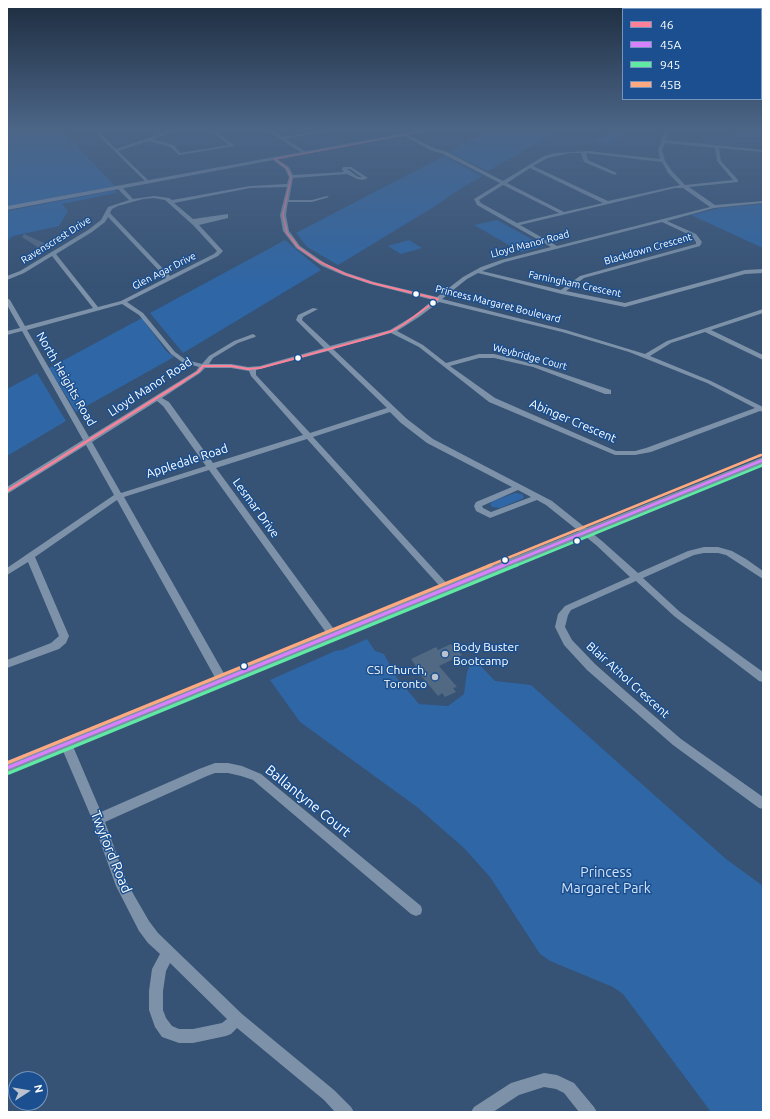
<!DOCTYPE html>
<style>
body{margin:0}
#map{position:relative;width:770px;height:1119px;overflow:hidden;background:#365274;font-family:Ubuntu,sans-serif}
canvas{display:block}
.frame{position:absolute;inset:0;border:8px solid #fff;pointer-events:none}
.legend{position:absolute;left:622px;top:8px;width:140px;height:92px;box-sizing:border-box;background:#1b4f8f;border:1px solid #7695bc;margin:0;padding:5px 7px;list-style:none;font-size:12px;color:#fff}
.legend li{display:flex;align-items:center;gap:8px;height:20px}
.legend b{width:20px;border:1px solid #7695bc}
.north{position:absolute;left:8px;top:1071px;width:40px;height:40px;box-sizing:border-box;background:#1b4f8f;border:1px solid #7695bc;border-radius:50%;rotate:78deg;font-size:11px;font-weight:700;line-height:16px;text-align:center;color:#fff}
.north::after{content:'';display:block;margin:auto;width:14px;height:18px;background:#b9c2ce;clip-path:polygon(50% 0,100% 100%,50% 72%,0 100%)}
</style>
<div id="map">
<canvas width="770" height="1119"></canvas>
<div class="frame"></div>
<ul class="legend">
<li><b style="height:5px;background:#ff8098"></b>46</li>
<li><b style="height:5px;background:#d880ff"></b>45A</li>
<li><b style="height:5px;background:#60e9a3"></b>945</li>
<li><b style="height:5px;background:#ffa980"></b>45B</li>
</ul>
<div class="north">N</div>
</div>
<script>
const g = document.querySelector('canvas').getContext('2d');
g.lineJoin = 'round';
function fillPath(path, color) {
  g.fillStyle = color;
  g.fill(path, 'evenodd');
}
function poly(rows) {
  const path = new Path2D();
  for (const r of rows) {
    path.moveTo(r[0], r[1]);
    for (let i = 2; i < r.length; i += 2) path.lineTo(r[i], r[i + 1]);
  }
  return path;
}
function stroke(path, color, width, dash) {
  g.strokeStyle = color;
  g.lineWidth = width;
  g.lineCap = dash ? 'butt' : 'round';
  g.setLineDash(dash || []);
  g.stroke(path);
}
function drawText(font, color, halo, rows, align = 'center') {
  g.font = font + ' Ubuntu,sans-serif';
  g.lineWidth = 3;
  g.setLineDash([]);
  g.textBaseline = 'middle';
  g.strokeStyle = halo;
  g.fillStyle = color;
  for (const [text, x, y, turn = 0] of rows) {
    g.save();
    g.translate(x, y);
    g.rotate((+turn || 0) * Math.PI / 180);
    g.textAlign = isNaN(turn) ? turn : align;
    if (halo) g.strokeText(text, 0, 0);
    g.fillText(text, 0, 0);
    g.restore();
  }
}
const green = poly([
 [7,131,63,131,115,186,7,206],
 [489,131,557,131,488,171,449,152],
 [610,131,626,133,609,145,600,142,594,143],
 [734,131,763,131,763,138,735,137],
 [444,156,482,176,452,194,437,205,338,265,307,247,296,233],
 [116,190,116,193,62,204,68,211,59,226,13,236,7,241,7,211],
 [763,204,763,248,691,215,720,208],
 [497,220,544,246,521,252,474,225],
 [285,240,321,270,183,353,150,313],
 [409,240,422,248,401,254,388,246],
 [142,318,167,352,174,357,76,412,49,368],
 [37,373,66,421,7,456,7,389],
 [515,493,522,494,524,497,522,499,500,508,492,507,490,504,493,501],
 [367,639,375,651,384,654,397,678,419,704,448,706,464,694,467,672,473,658,495,681,531,685,726,859,763,886,763,1112,711,1112,623,994,613,987,550,961,540,954,490,877,464,848,417,807,300,722,270,680,335,651,342,650]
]);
const building = poly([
 [24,234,42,242,51,247,42,250,22,237],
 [451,644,462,655,439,666,457,687,453,688,456,692,445,697,442,693,438,696,414,667,416,666,411,659,436,647,438,650]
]);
const minor = poly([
 [94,131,98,131,116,149,169,131,175,131,153,139,174,145,180,153,229,145,215,134,207,131,217,132,235,146,179,155,170,147,149,141,118,151,149,181,149,182,147,183,94,131],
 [268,131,273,131,282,137,319,131,328,131,285,139,306,152,304,154,268,131],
 [665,131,669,131,666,140,763,150,763,152,719,148,721,161,738,180,738,182,689,187,715,205,763,201,763,203,714,208,667,221,696,234,702,242,700,246,584,278,566,291,625,303,745,270,763,269,763,273,745,274,625,307,562,294,478,273,467,279,442,299,566,330,645,354,667,341,763,309,763,313,711,330,763,355,763,360,705,332,671,343,650,356,711,381,763,407,763,412,760,411,651,452,635,455,615,455,489,402,419,347,391,333,333,349,407,419,433,439,552,501,602,541,638,573,688,551,704,547,718,547,732,551,746,559,763,571,763,579,726,555,718,553,704,553,694,555,643,578,680,612,763,672,763,682,759,681,674,616,636,581,571,610,568,615,565,627,572,640,595,664,630,695,681,739,763,797,763,809,759,808,673,745,587,670,564,645,555,627,558,614,565,606,630,577,596,545,546,505,537,500,490,518,476,511,474,506,476,502,512,487,427,443,401,423,390,412,313,437,450,587,452,589,450,591,444,591,307,439,216,468,336,632,338,635,336,638,330,638,209,470,124,497,226,677,227,680,226,683,222,684,218,683,117,500,35,557,69,636,66,643,59,649,7,668,7,660,51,643,59,636,28,562,7,575,7,568,114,495,86,445,7,494,7,487,83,440,22,331,7,335,7,331,20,328,7,305,7,298,10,300,25,326,93,308,52,256,24,273,7,280,7,276,20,271,88,230,101,220,108,207,129,200,117,188,117,186,121,186,133,199,154,196,169,198,172,200,250,186,287,184,289,177,285,169,273,160,275,158,289,167,293,175,344,172,342,170,343,167,351,167,368,178,363,180,357,179,347,174,293,178,289,200,312,200,327,196,329,197,312,202,288,202,286,215,289,231,300,246,326,264,347,273,374,282,437,297,463,277,481,267,501,260,551,247,477,205,474,199,500,183,443,154,430,150,404,136,404,134,406,134,434,148,447,152,503,181,544,156,555,153,589,151,660,159,658,150,661,142,660,141,665,131],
 [665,143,715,148,717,161,733,180,685,185,672,171,665,161,662,150,665,143],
 [570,153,581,153,584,162,615,175,617,173,588,160,586,153,662,162,668,173,680,185,608,201,533,166,548,158,570,153],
 [530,168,603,203,564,212,507,183,530,168],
 [347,169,350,169,362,177,358,177,347,169],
 [503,185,559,213,517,223,481,203,479,200,503,185],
 [287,187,280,215,283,231,296,248,322,266,343,275,370,284,433,300,415,315,390,330,330,346,302,320,303,317,318,309,313,308,298,315,296,320,324,348,260,366,248,367,231,364,209,364,213,358,238,343,255,337,256,336,253,334,234,341,209,356,202,364,186,360,175,352,143,313,127,302,218,256,223,251,199,225,228,218,228,214,193,219,174,203,250,188,287,187],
 [675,188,683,188,710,207,557,246,520,225,675,188],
 [154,198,165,200,193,225,217,251,214,254,170,276,110,213,112,209,118,206,143,199,154,198],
 [108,217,166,278,121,301,98,307,56,254,92,232,105,222,108,217],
 [662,222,692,236,696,242,696,244,580,276,561,290,482,271,505,262,662,222],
 [439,302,562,332,629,352,707,383,755,408,646,448,635,451,616,451,495,398,450,366,479,358,494,358,533,367,605,394,611,394,611,390,537,365,494,354,479,354,446,363,423,345,397,331,419,317,439,302],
 [122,304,139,315,171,354,182,362,199,367,196,371,89,437,27,330,122,304],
 [328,351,387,408,310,433,256,375,256,370,328,351],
 [205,368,231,368,249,371,251,376,303,435,213,463,169,402,162,398,200,373,205,368],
 [157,401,163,406,206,466,121,493,92,442,157,401],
 [518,490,531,497,491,512,483,508,482,506,518,490],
 [66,739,70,741,72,744,101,812,199,769,215,763,228,763,242,766,261,774,421,906,422,910,421,914,416,916,411,914,253,780,241,776,228,773,215,773,207,776,105,822,127,883,149,921,158,933,242,1014,334,1090,351,1107,354,1112,335,1112,324,1100,237,1028,231,1034,226,1036,193,1043,179,1043,162,1037,155,1027,149,1010,149,991,152,969,160,954,148,943,139,931,116,886,92,819,60,744,62,741,66,739],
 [170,963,227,1019,222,1023,193,1029,179,1029,172,1026,166,1018,163,1010,163,991,166,971,170,963],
 [544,1073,557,1075,574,1083,594,1107,597,1112,579,1112,564,1093,556,1089,544,1087,519,1095,493,1112,471,1112,474,1107,511,1083,544,1073]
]);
const major = poly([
 [416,131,428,131,7,210,7,206,416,131],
 [763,457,763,464,7,774,7,761,763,457]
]);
const bus1Far2 = poly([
 [275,159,287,168,291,177,283,215,287,233,293,240],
 [275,159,425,131]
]);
const bus1Far1 = poly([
 [292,239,298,247,318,261,345,274,372,283,438,299],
 [203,366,231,366,248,369,260,368,373,337,392,331,404,324,438,299],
 [182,382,198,372,203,366]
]);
const bus1 = poly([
 [7,491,184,381]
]);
const bus2Far1 = poly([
 [502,566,763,460]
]);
const bus2 = poly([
 [7,768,504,565]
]);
const bus3Far1 = poly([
 [515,566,763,465]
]);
const bus3 = poly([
 [9,773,517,565]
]);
const bus4Far1 = poly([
 [488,566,761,455]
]);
const bus4 = poly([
 [7,763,491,565]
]);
const markers = [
 [416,294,3.5,"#fff"],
 [433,303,3.5,"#fff"],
 [298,358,3.5,"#fff"],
 [577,541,3.5,"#fff"],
 [505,560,3.5,"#fff"],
 [445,654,4,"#b9c2ce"],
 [244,666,3.5,"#fff"],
 [435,677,4,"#b9c2ce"]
];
const farStreetnames = [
 ["Ravenscrest Drive",56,240,-32],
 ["Lloyd Manor Road",530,244,-15],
 ["Blackdown Crescent",648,249,-16],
 ["Glen Agar Drive",164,271,-27],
 ["Farningham Crescent",575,284,12],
 ["Princess Margaret Boulevard",498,304,14],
 ["Weybridge Court",530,357,15]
];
const streetNames = [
 ["North Heights Road",66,379,60],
 ["Lloyd Manor Road",150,387,-33],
 ["Abinger Crescent",573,421,23],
 ["Appledale Road",187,461,-18],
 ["Lesmar Drive",256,508,54],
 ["Blair Athol Crescent",628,680,42]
];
const poiNames = [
 ["Body Buster",453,647],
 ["Bootcamp",453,661],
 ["CSI Church,",427,670,"right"],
 ["Toronto",427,684,"right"]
];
const nearStreetnames = [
 ["Ballantyne Court",308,801,39],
 ["Twyford Road",111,852,68]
];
const nearParknames = [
 ["Princess",606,872],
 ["Margaret Park",606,888]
];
fillPath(green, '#2f66a5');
fillPath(building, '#526984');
fillPath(minor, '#7d92a8');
fillPath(major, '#7d8ea7');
stroke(bus1Far2, '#ff8098', 1.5);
stroke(bus1Far1, '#ff8098', 2);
stroke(bus1, '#ff8098', 2.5);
stroke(bus2Far1, '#d880ff', 2.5);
stroke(bus2, '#d880ff', 3.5);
stroke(bus3Far1, '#60e9a3', 2.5);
stroke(bus3, '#60e9a3', 3.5);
stroke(bus4Far1, '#ffa980', 2.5);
stroke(bus4, '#ffa980', 3.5);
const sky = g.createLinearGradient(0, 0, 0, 288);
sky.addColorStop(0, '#1e2d40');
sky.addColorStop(0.45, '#4c6688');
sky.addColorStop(1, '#4c668800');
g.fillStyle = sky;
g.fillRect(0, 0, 770, 288);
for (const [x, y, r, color] of markers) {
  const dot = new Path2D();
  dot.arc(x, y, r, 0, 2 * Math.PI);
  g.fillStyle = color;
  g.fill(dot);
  stroke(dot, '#1b4f8f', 1.5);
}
drawText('10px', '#fff', '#1b4f8f', farStreetnames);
drawText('12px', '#fff', '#1b4f8f', streetNames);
drawText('12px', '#fff', '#1b4f8f', poiNames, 'left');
drawText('14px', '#fff', '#1b4f8f', nearStreetnames);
drawText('14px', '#cfe3fa', '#1b4f8f', nearParknames);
</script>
